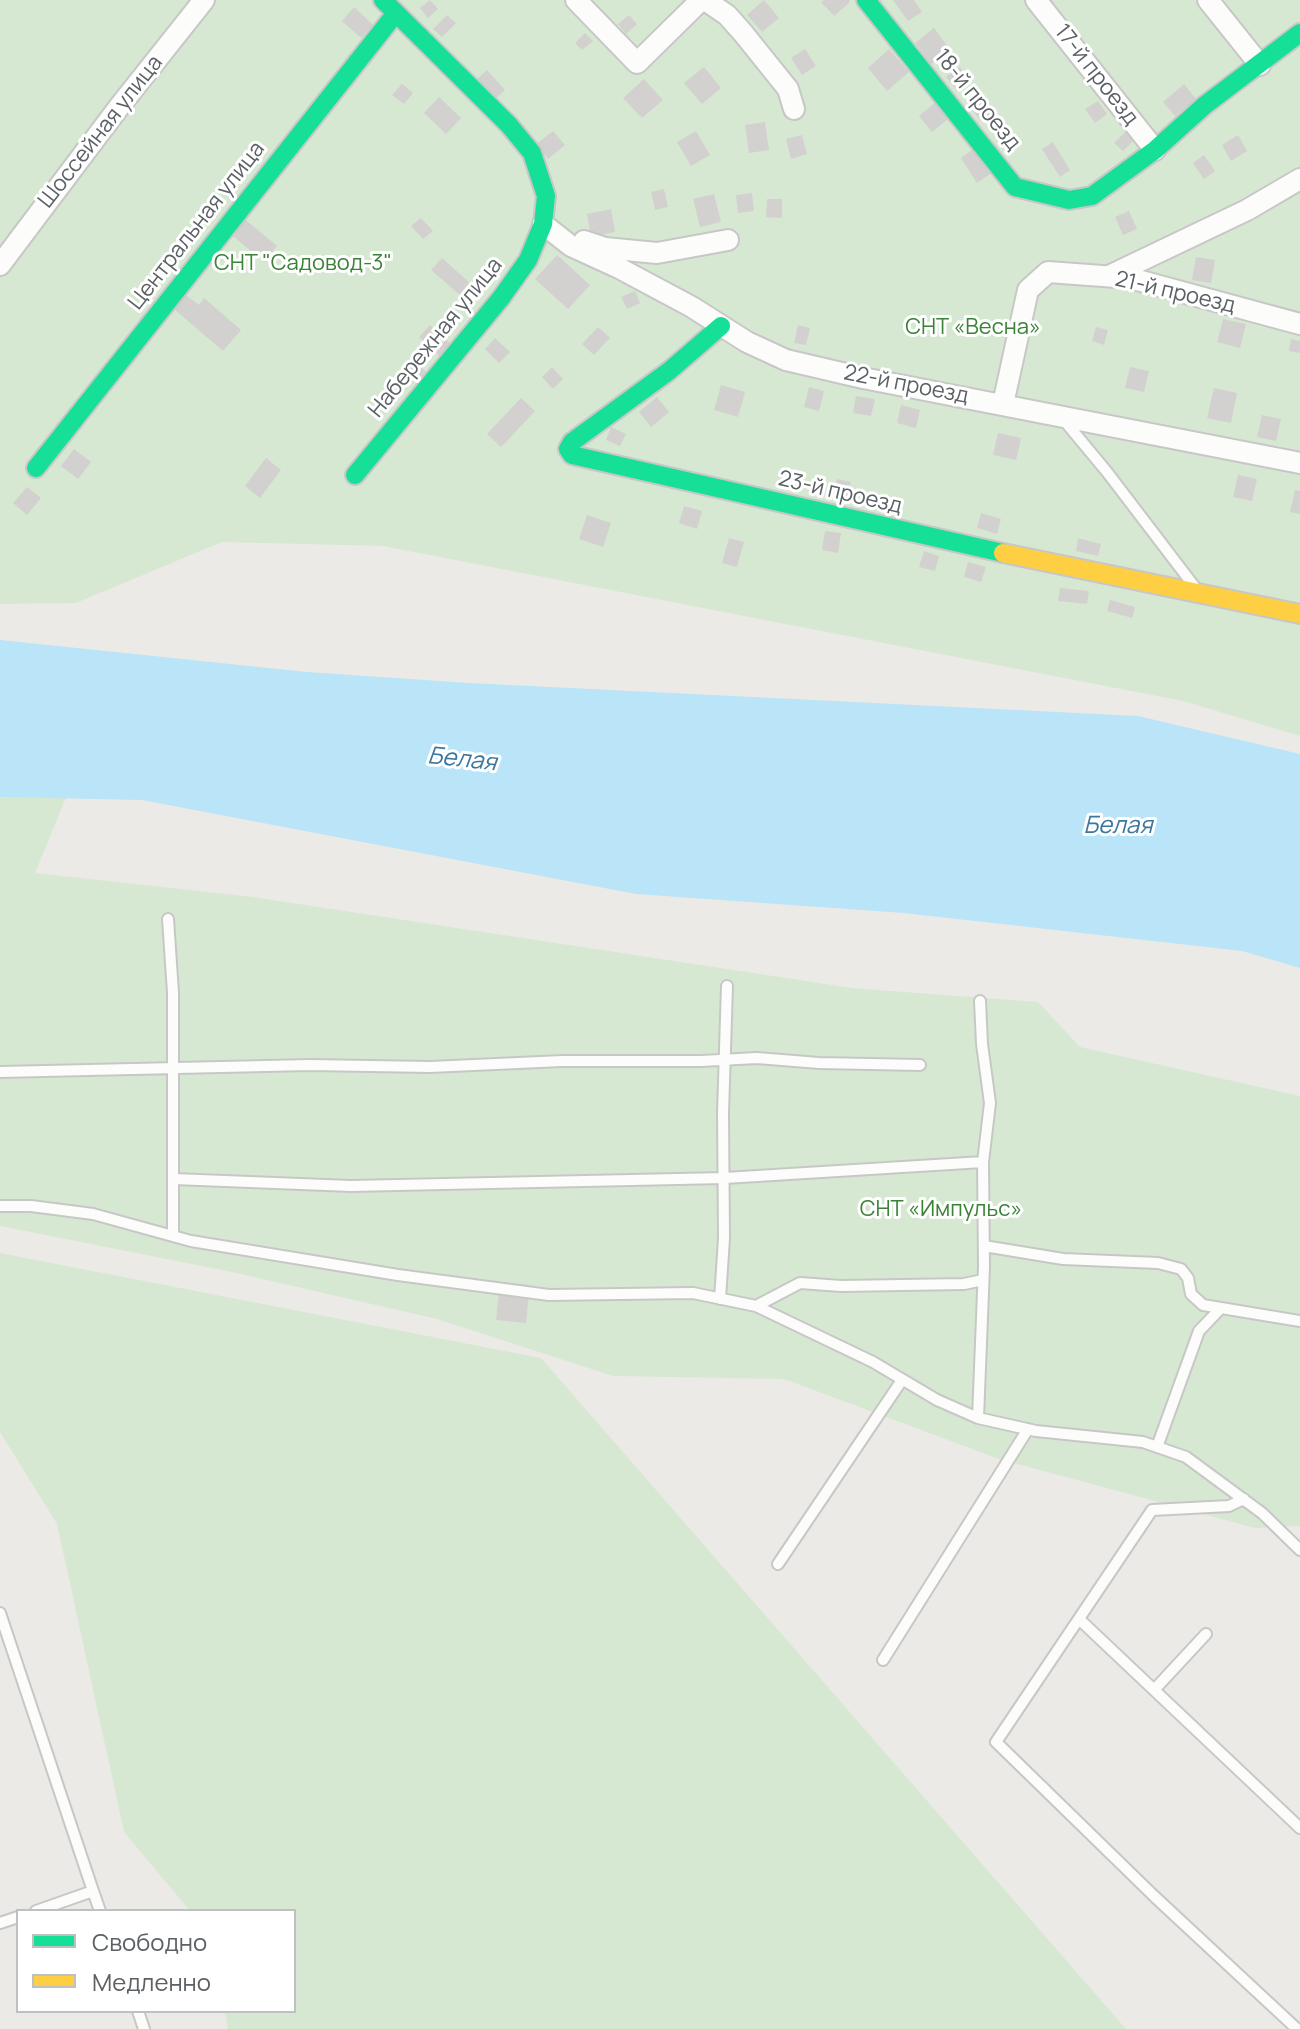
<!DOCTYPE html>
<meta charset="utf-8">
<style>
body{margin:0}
#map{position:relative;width:1300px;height:2029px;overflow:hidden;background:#eceae6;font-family:Manrope,sans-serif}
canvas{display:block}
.legend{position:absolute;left:16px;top:1909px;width:280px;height:104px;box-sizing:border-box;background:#fff;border:2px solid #bec0c1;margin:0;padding:10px 14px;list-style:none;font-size:24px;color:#5c6165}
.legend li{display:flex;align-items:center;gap:16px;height:40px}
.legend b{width:40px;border:2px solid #bec0c1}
</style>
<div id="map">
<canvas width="1300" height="2029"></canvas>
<ul class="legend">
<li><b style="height:10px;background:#16e098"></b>Свободно</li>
<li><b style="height:10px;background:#ffcf43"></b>Медленно</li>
</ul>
</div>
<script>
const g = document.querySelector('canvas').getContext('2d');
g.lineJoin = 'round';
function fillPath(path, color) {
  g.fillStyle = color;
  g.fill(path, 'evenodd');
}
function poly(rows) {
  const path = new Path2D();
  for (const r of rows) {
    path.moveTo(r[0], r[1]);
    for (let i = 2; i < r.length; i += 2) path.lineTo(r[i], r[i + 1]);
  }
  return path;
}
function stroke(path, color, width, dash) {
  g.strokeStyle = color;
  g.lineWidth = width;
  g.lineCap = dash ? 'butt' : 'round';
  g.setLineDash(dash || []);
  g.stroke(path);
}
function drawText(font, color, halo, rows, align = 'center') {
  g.font = font + ' Manrope,sans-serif';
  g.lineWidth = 6;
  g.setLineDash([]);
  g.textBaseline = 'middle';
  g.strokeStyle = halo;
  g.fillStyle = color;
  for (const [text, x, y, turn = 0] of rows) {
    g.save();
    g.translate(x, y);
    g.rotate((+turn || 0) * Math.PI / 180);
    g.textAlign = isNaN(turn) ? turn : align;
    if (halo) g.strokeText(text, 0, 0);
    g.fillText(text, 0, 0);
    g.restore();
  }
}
const green = poly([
 [0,0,1300,0,1300,736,1183,701,383,546,222,542,76,603,0,604],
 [0,797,66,798,35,873,253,897,852,988,1038,1002,1080,1047,1300,1096,1300,1526,1255,1528,999,1459,784,1379,613,1376,437,1319,232,1272,0,1226],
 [0,1253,541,1358,1126,2029,228,2029,225,2011,294,2011,294,1911,190,1911,124,1832,57,1524,0,1432]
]);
const water = poly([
 [0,640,307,672,469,683,1138,716,1300,754,1300,968,1242,951,904,913,636,894,142,800,0,797]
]);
const building = poly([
 [430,0,438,9,428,18,420,8],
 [764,0,779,18,762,32,747,15],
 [824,0,849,0,850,2,834,16,821,2],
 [893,0,914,0,922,12,908,21],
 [354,7,373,25,361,38,342,21],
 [447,15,456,23,442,37,433,29],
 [629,15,637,24,626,34,618,24],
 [934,28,950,50,931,64,915,43],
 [585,33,593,41,582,50,575,43],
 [805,49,816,66,802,75,791,58],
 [889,49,909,72,887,91,868,68],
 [704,67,721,88,702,104,684,83],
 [960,67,970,81,957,91,946,77],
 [487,70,505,90,494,100,476,80],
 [644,79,663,100,642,118,623,98],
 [402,84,413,93,404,104,392,95],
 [1184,84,1196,99,1175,116,1163,102],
 [439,97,461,118,446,134,424,113],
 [982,101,994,114,983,123,972,110],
 [1098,101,1107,114,1095,123,1085,109],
 [936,102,949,118,932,132,919,116],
 [765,122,769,150,749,153,745,125],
 [553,131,565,145,548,159,536,144],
 [696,131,710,155,691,166,677,142],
 [1125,132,1134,140,1123,151,1114,143],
 [802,135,807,154,791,159,786,139],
 [1238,135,1247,151,1231,161,1222,145],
 [1053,142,1070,170,1060,177,1042,149],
 [976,147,993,172,977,183,961,158],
 [1204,155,1215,171,1204,179,1193,163],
 [664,189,668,207,655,210,651,192],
 [752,193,754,211,738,213,736,195],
 [714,194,721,222,700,227,693,199],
 [767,199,782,199,782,218,766,217],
 [611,209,615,232,591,237,587,214],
 [1129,211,1137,229,1123,235,1115,217],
 [241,216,277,246,264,262,228,232],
 [421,218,433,231,423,239,411,226],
 [557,255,590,285,568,309,535,279],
 [1196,257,1215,260,1211,283,1192,280],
 [442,258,470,283,460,295,431,270],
 [635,291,640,303,627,309,621,297],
 [186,295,199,305,204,298,241,330,223,351,174,309],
 [1223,319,1246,324,1240,348,1217,342],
 [430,325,452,345,441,357,419,337],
 [798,325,810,328,806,345,794,343],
 [598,327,610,338,594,355,582,344],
 [1096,327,1108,330,1104,345,1092,341],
 [495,338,510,352,499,363,485,349],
 [1291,339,1300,341,1300,353,1289,351],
 [415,361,426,372,418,381,406,370],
 [552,367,563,379,553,389,542,377],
 [1130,367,1149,371,1144,392,1125,388],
 [721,385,745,392,738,417,714,410],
 [809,387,824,391,819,411,804,407],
 [1214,388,1237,393,1231,423,1207,418],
 [856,396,875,399,871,416,853,413],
 [657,397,669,412,651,427,639,412],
 [521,398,535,411,501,447,487,434],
 [901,405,920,410,916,428,897,423],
 [1262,415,1281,419,1276,441,1257,437],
 [611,427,626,434,620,446,606,440],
 [998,433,1021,438,1016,460,993,455],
 [74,449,91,462,78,479,61,466],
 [266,458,281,470,260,498,245,486],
 [1238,475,1257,479,1252,501,1233,497],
 [837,479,851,482,847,499,833,495],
 [27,487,41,498,27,515,13,503],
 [1295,490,1300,491,1300,514,1290,512],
 [684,506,702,511,697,529,679,523],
 [981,513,1001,519,997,534,977,528],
 [587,515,611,523,603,547,579,539],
 [825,531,841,533,838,553,822,550],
 [729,538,744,542,737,567,722,563],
 [1078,538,1101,544,1098,556,1076,551],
 [924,551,939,556,935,571,919,567],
 [968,562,986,567,981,582,964,577],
 [1060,588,1089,591,1087,604,1058,601],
 [1110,600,1135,607,1132,618,1107,611],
 [500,1282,530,1285,526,1323,496,1320]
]);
const lane = poly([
 [1063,419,1107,472,1194,586],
 [168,919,173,993,173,1236],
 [0,1072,310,1065,430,1067,562,1061,701,1061,757,1058,819,1063,920,1065],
 [174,1179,351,1186,725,1178,983,1162],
 [0,1206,31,1206,93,1214,191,1241,398,1275,549,1295,693,1293,756,1306,873,1362,937,1400,978,1418,1036,1431,1143,1442,1186,1457,1262,1513,1300,1550],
 [984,1246,1063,1259,1158,1263,1181,1269,1188,1278,1191,1294,1203,1305,1300,1321],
 [720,1299,724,1238,723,1113,727,986],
 [756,1306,800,1283,841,1286,964,1284,983,1280],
 [978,1418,984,1267,983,1162,990,1103,982,1044,980,1001],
 [1157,1447,1199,1331,1220,1309],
 [1244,1499,1229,1506,1152,1510,996,1742,1155,1897,1297,2029],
 [778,1564,902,1380],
 [0,1613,93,1891,36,1911],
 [1079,1619,1300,1828],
 [883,1660,1028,1429],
 [1154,1690,1206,1634],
 [93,1891,100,1911],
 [0,1923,18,1917],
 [138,2011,144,2029]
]);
const street = poly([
 [576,0,637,63,701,0],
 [705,0,727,15,743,33,788,89,794,109],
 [1036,0,1155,150],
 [1208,0,1260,65],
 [543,224,571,246,619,268,692,307,747,342,786,360,863,378,1300,463],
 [584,241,605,248,657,253,728,240],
 [0,265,119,107,204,0],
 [1111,275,1247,210,1300,179],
 [1003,404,1028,290,1048,272,1130,278,1300,324]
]);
const fast = poly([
 [866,0,1015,187,1069,200,1092,196,1155,150,1205,105,1300,33],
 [721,326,669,371,572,442,568,449,572,455,1003,553],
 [36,468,396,13],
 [355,475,501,298,528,260,543,224,546,196,532,153,509,125,383,0]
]);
const slow = poly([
 [1003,553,1300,614]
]);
const streetNames = [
 ["17-й проезд",1096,75,52],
 ["18-й проезд",977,100,51],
 ["Шоссейная улица",101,132,-52],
 ["Центральная улица",197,226,-52],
 ["21-й проезд",1175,293,13],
 ["Набережная улица",436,338,-51],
 ["22-й проезд",906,385,11],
 ["23-й проезд",840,493,13]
];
const parkNames = [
 ["СНТ \"Садовод-3\"",303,264],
 ["СНТ «Весна»",973,328],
 ["СНТ «Импульс»",941,1210]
];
const waterNames = [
 ["Белая",462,760,6],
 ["Белая",1118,826]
];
fillPath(green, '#d7e8d2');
fillPath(water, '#bae4f7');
fillPath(building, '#d2d1cf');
stroke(lane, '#c8c7c7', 14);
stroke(street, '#c8c7c7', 24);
stroke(fast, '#c7c7c7', 22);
stroke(slow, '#c7c7c7', 22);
stroke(lane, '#fcfcfb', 10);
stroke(street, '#fcfcfb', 20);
stroke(fast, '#16e098', 18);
stroke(slow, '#ffcf43', 18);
drawText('22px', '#5c6165', '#fff', streetNames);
drawText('22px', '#3b8236', '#fff', parkNames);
drawText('italic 24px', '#3c779e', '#fff', waterNames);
</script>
